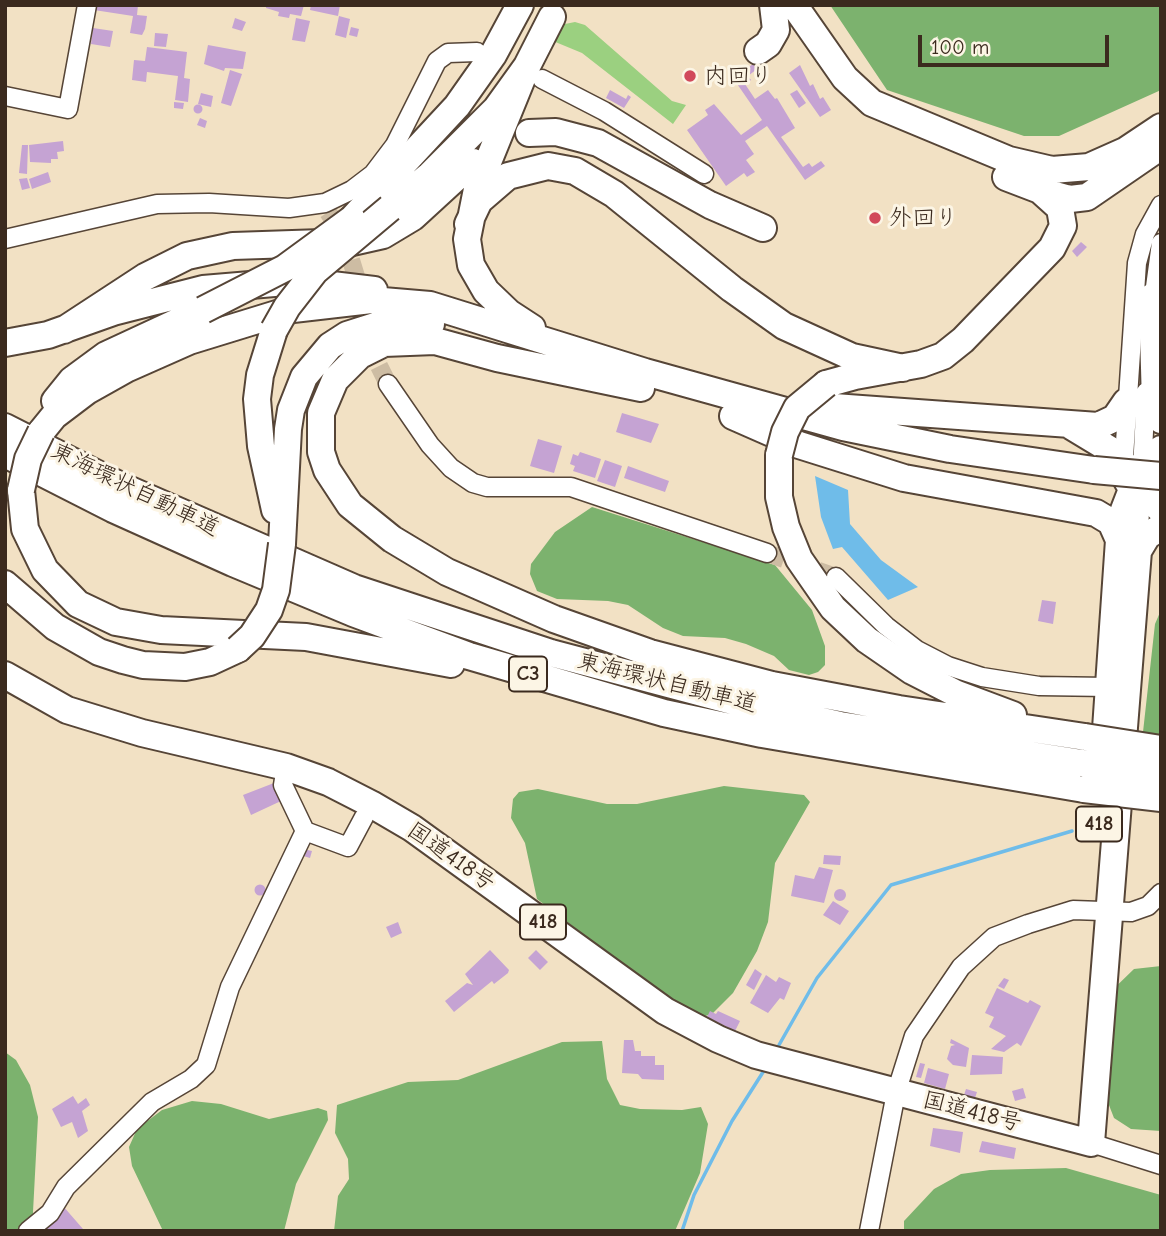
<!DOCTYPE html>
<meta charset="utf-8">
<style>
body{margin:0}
#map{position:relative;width:1166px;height:1236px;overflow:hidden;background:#f2e1c4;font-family:"Comic Neue",sans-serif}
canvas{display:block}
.frame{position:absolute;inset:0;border:7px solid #3b2a1e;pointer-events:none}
.scale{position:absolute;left:918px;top:35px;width:191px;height:32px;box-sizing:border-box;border:4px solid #3b2a1e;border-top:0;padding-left:9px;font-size:21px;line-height:24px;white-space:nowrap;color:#3b2a1e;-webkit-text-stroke:5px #fcf5e5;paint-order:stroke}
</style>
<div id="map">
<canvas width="1166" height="1236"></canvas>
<div class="frame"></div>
<div class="scale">100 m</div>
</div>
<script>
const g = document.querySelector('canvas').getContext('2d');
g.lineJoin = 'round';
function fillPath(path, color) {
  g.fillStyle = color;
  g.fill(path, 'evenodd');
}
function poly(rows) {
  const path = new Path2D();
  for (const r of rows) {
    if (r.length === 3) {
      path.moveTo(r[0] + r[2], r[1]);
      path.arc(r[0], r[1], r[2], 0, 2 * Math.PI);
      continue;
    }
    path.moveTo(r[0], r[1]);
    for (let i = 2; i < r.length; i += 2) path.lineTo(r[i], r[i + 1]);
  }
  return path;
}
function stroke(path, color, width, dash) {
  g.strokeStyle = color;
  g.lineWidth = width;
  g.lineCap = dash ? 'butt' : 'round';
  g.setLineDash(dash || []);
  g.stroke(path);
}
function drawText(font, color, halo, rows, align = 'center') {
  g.font = font + ' "Comic Neue","Klee One",sans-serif';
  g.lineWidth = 6;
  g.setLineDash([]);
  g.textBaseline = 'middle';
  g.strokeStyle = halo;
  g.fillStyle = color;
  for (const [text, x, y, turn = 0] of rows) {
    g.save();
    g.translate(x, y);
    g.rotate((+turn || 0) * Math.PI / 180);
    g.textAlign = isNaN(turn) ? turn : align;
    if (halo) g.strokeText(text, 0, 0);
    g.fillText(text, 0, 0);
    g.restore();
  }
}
const green = poly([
 [575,22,585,25,672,101,686,105,673,124,582,53,553,41,560,25]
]);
const forest = poly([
 [830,5,1161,5,1161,90,1059,136,1024,136,887,90],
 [592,507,775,565,812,610,825,646,825,665,818,672,809,675,789,670,774,656,746,644,725,638,683,636,663,628,628,605,608,601,557,599,537,591,530,574,531,564,555,532],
 [1161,610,1161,736,1143,732,1155,624],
 [724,786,804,795,810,802,775,863,768,922,757,951,733,993,712,1014,702,1017,676,1005,537,899,525,843,511,818,513,799,519,792,538,789,607,804,637,804],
 [1161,966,1161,1131,1131,1129,1114,1118,1107,1100,1102,1000,1134,969],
 [602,1041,607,1079,620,1105,640,1109,682,1110,701,1107,708,1124,700,1173,675,1231,334,1231,338,1196,349,1179,348,1159,335,1133,337,1105,408,1082,458,1080,562,1042],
 [5,1052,16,1060,30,1085,38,1117,32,1231,5,1231],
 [192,1101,221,1104,269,1119,318,1108,327,1111,328,1120,296,1184,284,1231,163,1231,132,1166,129,1147,137,1129,162,1110],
 [1066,1168,1161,1195,1161,1231,904,1231,904,1221,934,1189,961,1174,990,1170]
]);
const water = poly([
 [815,476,848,490,850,524,881,560,918,587,888,600,842,547,833,549,821,517]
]);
const stream = poly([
 [779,1045,817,978,891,885,1072,831],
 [682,1231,694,1195,732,1121,765,1069]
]);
const building = poly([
 [95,5,138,5,137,15,147,16,145,29,142,35,130,33,133,16,94,10],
 [266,5,304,5,301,16,290,14,289,18,278,16,279,12,266,8],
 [311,5,340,5,338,16,310,10],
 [339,16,350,19,346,38,335,35],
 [235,18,246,22,242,31,232,28],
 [296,18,310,21,305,42,292,40],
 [351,27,359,29,357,37,349,35],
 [93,28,113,31,110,47,91,44],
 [155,33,168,34,166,47,154,46],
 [208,45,246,52,243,69,225,68,224,71,204,64],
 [147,47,187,52,184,78,190,79,188,102,175,100,178,76,147,72,146,82,132,80,134,60,145,61],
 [753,64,757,69,748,76,751,80,745,84,755,99,768,90,775,99,777,98,795,128,781,137,803,167,809,163,812,167,821,161,825,166,805,180,767,126,745,141,754,154,746,160,755,172,747,177,744,173,726,186,687,130,708,115,705,110,714,104,741,135,762,120,733,78],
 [800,65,810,86,813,84,820,99,823,97,831,110,820,117,789,73],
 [230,70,242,74,231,106,221,103],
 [610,90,626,99,628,95,631,97,624,108,606,98],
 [797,90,806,103,799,108,790,94],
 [201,93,213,96,211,107,198,104],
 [174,102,184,103,183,109,174,108],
 [198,109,4.5],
 [200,118,207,121,205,128,197,125],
 [63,141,64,151,57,152,58,159,51,159,51,163,30,162,29,145],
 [22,145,28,145,27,174,19,173],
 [48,172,51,182,32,189,29,179],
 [27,178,30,188,22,190,19,179],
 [1081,242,1087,247,1077,257,1072,251],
 [622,413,659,424,651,443,616,432],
 [538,439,562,446,554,473,530,466],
 [580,452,601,459,595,478,573,471,575,466,570,464,573,454,578,456],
 [605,460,622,466,615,487,597,481],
 [628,466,669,481,665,492,624,478],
 [1042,600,1056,602,1053,624,1038,621],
 [274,783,281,801,251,815,243,795],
 [303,849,312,851,310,858,300,855],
 [824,855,841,856,840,865,823,864],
 [819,867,833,870,824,903,791,896,795,875,814,879],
 [260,890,5.5],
 [840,895,6],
 [833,901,849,911,840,925,823,915],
 [398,922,402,933,391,938,386,927],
 [490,950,509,970,508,973,494,984,492,981,454,1012,445,1001,467,983,473,985,465,974],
 [536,950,548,962,540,970,528,958],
 [755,969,762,974,754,990,746,985],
 [766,975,776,982,779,977,791,983,784,1000,780,998,768,1013,750,1003],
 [1004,978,1009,980,1004,989,998,986],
 [997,988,1028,1003,1030,1000,1041,1006,1021,1046,1017,1043,1004,1052,991,1049,1006,1036,989,1027,994,1017,985,1013],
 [710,1011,716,1014,718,1011,740,1021,735,1031,707,1017],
 [951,1039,969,1048,966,1067,953,1065,947,1059,951,1046,955,1045,950,1043],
 [624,1040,633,1040,635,1051,641,1051,641,1056,655,1056,655,1065,664,1065,664,1080,642,1079,638,1074,622,1073],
 [972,1055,1003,1057,1002,1074,970,1075],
 [920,1063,925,1064,921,1078,916,1077],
 [928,1068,949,1074,945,1089,924,1083],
 [1023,1088,1026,1098,1015,1101,1012,1091],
 [966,1089,977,1092,975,1098,964,1095],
 [73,1096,78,1104,86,1098,90,1105,82,1111,88,1131,78,1138,72,1122,61,1127,52,1109],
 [933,1128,963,1132,960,1153,930,1146],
 [982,1141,1016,1148,1014,1159,979,1152],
 [63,1206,83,1229,81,1231,47,1231,44,1228]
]);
const minorTunnel = poly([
 [328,212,343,234,362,296],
 [372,340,378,364,388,384],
 [767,553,836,577]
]);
const minor = poly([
 [542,79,604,111,704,174],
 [5,96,68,109,87,5],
 [5,239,157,204,209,203,289,208,325,203,352,190,373,174,395,145,437,61,448,53,477,52],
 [1152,309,1161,243],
 [388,384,430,445,451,468,473,483,487,487,571,487,767,553],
 [1123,472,1137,263,1145,234,1161,205],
 [1138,550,1146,392],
 [836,577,886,626,917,650,948,666,982,677,1039,686,1109,687],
 [286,767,283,785,305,831,348,847,364,817],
 [1091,1143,1161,1165],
 [28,1231,50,1213,66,1187,152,1102,191,1079,206,1065,230,987,305,831],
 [869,1231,896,1093,914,1036,961,967,994,937,1028,924,1073,910,1131,912,1148,906,1161,893]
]);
const highway = poly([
 [794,5,845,78,872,103,1009,160,1052,170,1089,167,1125,151,1161,127],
 [758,51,768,44,776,30,773,5],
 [527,66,477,189,467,239,471,265,486,291,509,313,532,328],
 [529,133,556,132,598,143,710,205,763,228],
 [1044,192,1070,199,1087,197,1154,151],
 [390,208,430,175,496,109,527,66,552,17],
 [352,219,457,106,493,55,520,5],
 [468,224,479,201,508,176,548,166,575,171,614,194,732,289,784,326,852,357,903,368],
 [1152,297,1155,403,1161,420],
 [64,330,145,277,187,256,233,246,352,242,383,235,413,217,473,162],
 [274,330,260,375,257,399,261,446,275,510],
 [5,343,48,335,113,312,203,289,298,281,374,290],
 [826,384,855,376,921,364,943,356,963,340,1052,248,1063,226,1060,208,1040,190,1006,177],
 [641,388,497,358,435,341,384,343,360,355,335,380,321,413,321,452,327,470,350,505,392,539,447,572,554,619,650,653,772,685,899,709,1085,737],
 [55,401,72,380,106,355,203,310],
 [806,405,1098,426,1115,418,1126,402],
 [733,416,799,445,904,478,1096,513,1111,522,1119,540],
 [1071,426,1109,449,1132,489],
 [5,427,123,487,354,588,551,653,736,702,840,725,1082,763],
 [41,432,54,416,87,391,128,368,189,341,293,309,371,300,430,305,645,372,843,427,950,449,1094,470],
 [5,454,113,509,233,563,353,613,469,656,664,713,762,734,1084,789],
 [779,455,779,497,786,527,799,559,833,608,867,640,912,671,957,694,1013,715],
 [1132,469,1143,493,1161,510],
 [21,490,25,529,45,570,78,604,116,622,161,630,306,637,451,664],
 [282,544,288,429,291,410,304,377,330,346,347,335,385,323,431,324],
 [5,584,55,627,99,652,123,660,143,665,185,667,210,662,238,649],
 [5,675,67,710,142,733,286,767,328,782,371,804,412,828,665,1011,718,1039,756,1055,1091,1143,1138,551,1147,536,1161,527],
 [1106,729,1119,540,1124,510,1141,466,1161,449]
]);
const highwayBridge = poly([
 [203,310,285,268,352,219],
 [274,330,287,307,315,271,390,208],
 [779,455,785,432,797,408,826,384],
 [1094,470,1161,476],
 [21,490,28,459,41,432],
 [238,649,252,636,269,610,276,590,282,544],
 [1085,737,1161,749],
 [1082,763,1161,772],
 [1084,789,1161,798]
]);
const markers = [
 [690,76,7,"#d1495b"],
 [875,218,7,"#d1495b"]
];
const shields = [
 [528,674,38],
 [1099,824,46],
 [543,922,46]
];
const shieldNames = [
 ["C3",528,674],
 ["418",1099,824],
 ["418",543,922]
];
const poiNames = [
 ["内回り",704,76],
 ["外回り",889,218]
];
const streetNames = [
 ["東海環状自動車道",135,490,26],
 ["東海環状自動車道",667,683,14],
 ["国道418号",451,857,35],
 ["国道418号",972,1112,14]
];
fillPath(green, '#9bd080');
fillPath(forest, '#7cb26e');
fillPath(water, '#6fbce9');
stroke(stream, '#6fbce9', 3.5);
fillPath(building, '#c5a3d3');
stroke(minorTunnel, '#cdbca3', 18, [18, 9]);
stroke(minor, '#564537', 21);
stroke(highway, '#564537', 30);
stroke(minor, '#fff', 18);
stroke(highway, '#fff', 26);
stroke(highwayBridge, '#564537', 30, []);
stroke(highwayBridge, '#fff', 26);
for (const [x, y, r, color] of markers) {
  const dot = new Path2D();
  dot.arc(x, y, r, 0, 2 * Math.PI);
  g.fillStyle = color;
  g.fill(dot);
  stroke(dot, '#fcf5e5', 2.5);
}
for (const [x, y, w] of shields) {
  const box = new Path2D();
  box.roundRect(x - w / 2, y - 17.5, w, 35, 5);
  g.fillStyle = '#fcf5e5';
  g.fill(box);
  stroke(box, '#3b2a1e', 2);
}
drawText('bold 21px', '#3b2a1e', null, shieldNames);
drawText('23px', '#3b2a1e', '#fcf5e5', poiNames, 'left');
drawText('23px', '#3b2a1e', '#fcf5e5', streetNames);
</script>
